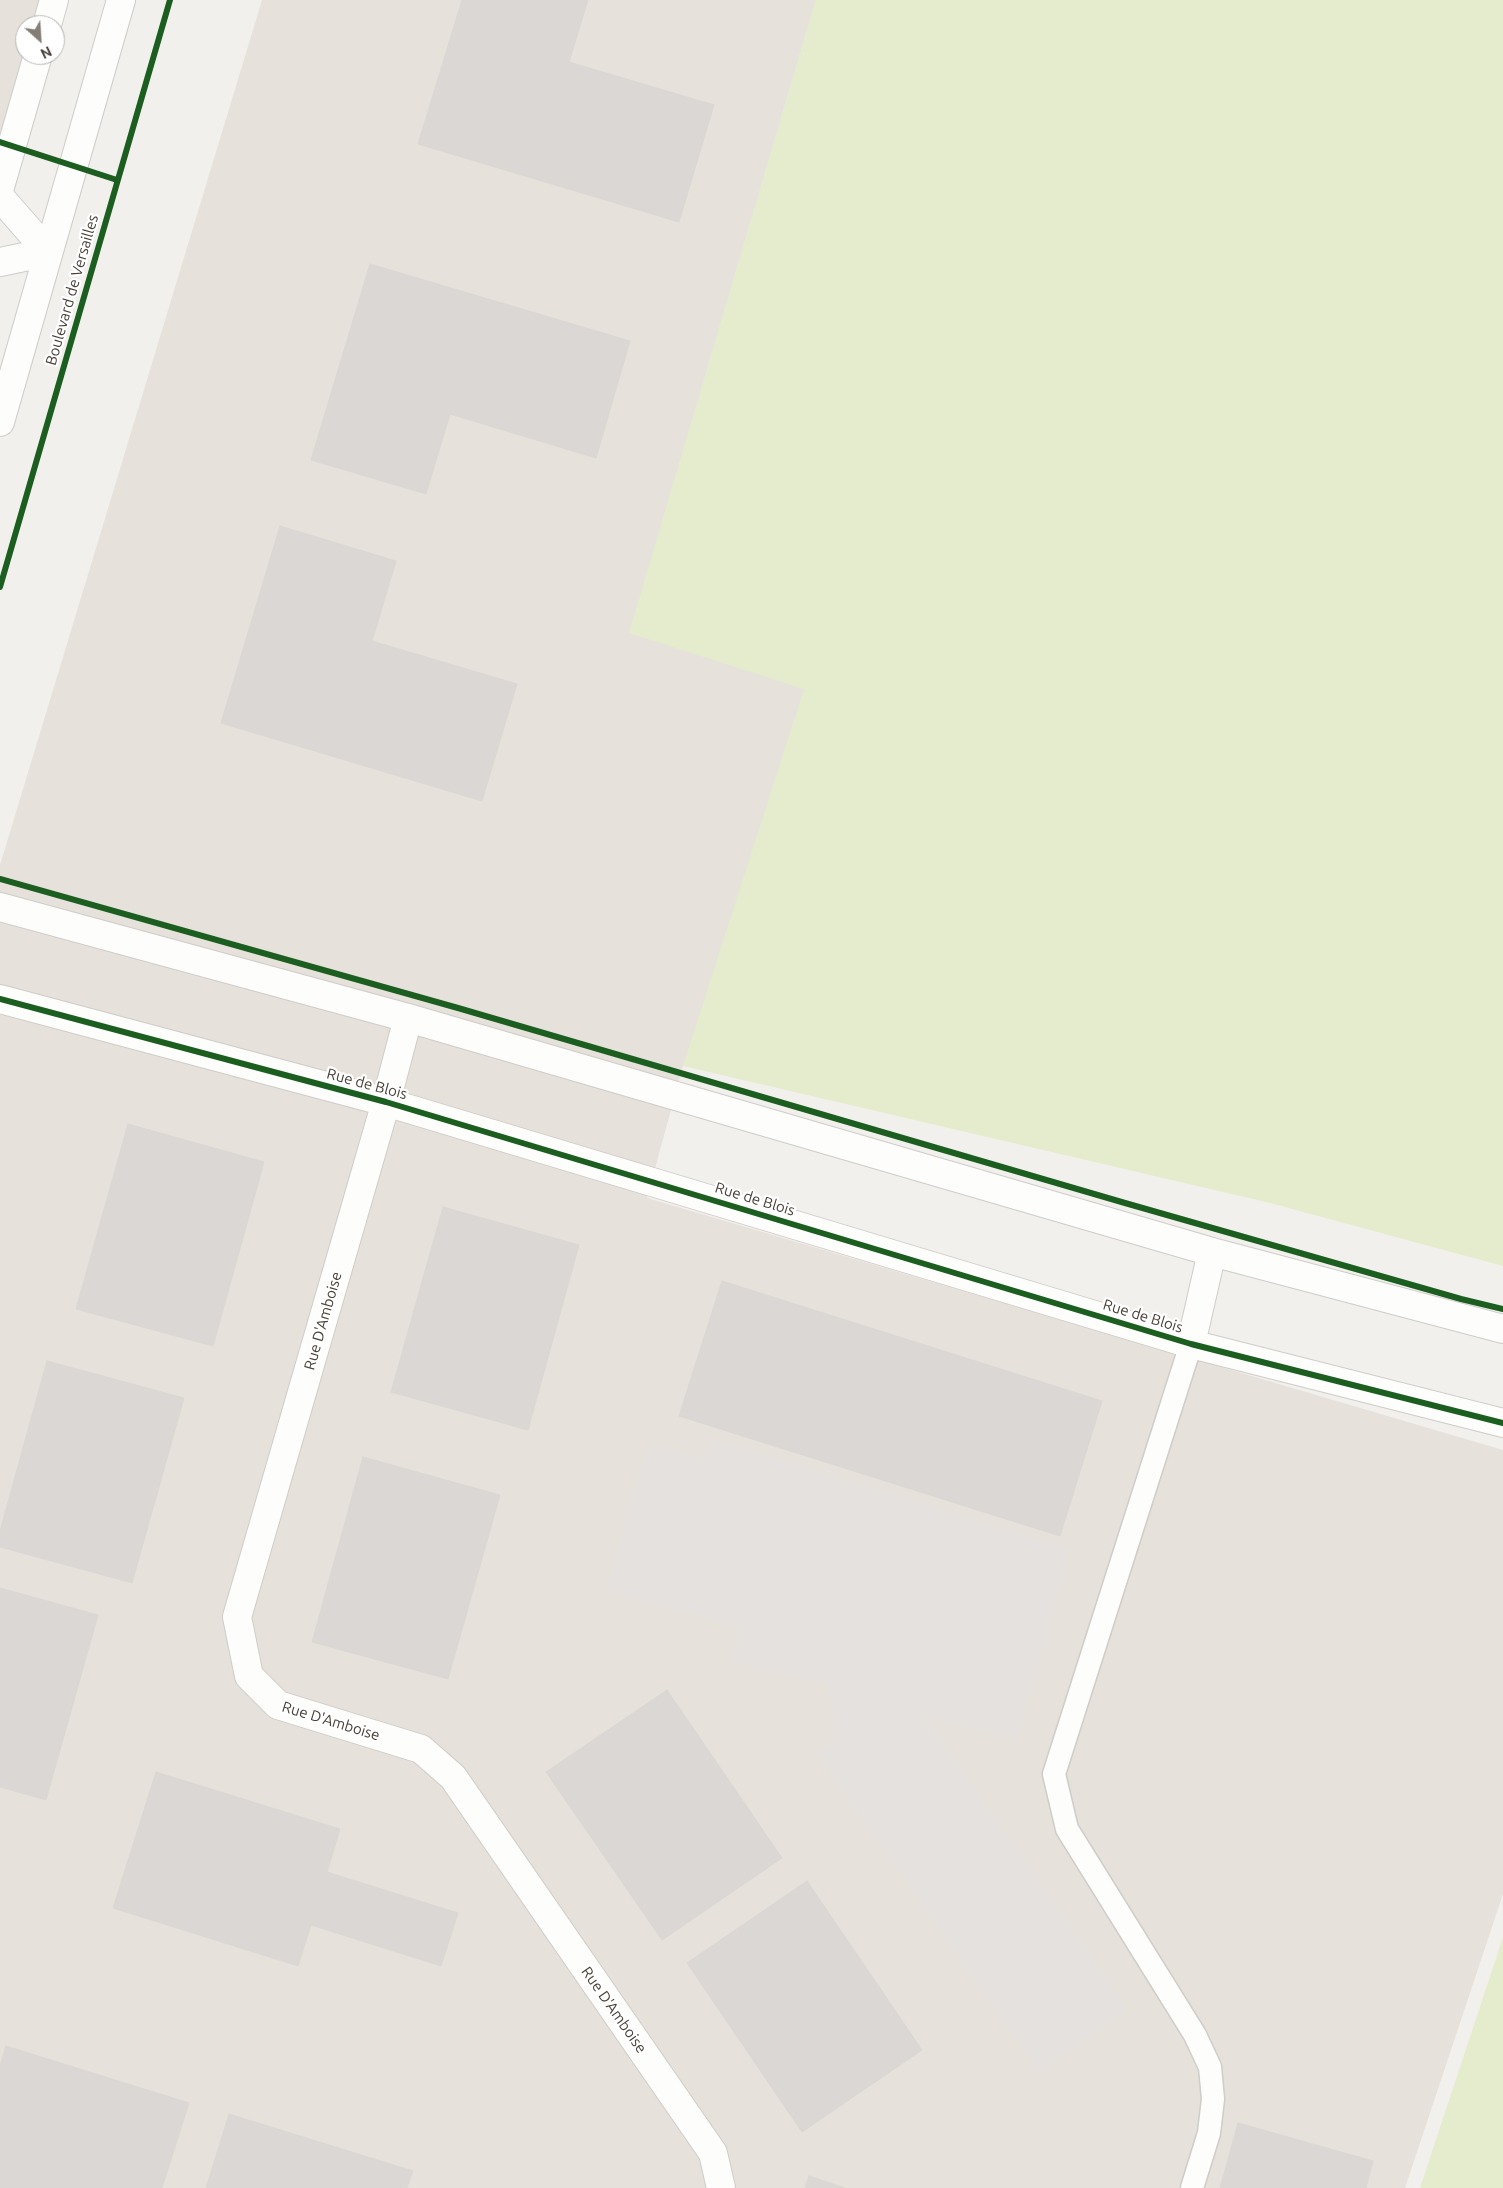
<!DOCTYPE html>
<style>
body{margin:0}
#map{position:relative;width:1503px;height:2188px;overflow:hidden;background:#f2f0ed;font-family:Ubuntu,sans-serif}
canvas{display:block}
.north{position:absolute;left:15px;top:15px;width:50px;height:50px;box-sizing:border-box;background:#fff;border:1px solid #b6b3af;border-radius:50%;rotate:154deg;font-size:14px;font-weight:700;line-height:20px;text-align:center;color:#494038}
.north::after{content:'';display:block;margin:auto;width:18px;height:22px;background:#847e77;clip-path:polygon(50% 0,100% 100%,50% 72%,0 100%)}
</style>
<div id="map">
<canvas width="1503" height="2188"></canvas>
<div class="north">N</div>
</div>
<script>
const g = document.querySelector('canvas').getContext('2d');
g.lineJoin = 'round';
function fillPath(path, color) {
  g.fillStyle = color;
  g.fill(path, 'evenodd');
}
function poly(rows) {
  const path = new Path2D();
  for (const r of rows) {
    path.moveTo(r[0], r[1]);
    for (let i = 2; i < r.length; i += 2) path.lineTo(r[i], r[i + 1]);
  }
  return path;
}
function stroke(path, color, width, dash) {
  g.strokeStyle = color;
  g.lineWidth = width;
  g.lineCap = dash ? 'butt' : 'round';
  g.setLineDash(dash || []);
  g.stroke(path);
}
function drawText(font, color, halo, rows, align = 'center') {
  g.font = font + ' Ubuntu,sans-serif';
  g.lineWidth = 4.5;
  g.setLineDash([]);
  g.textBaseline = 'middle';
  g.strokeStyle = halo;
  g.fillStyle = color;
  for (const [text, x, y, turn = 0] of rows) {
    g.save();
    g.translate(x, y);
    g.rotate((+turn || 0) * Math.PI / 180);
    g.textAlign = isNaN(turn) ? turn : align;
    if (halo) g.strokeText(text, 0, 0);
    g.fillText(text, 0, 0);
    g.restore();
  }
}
const residential = poly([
 [0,0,54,0,47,25,25,25,25,55,0,187],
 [262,0,816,0,630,632,816,688,683,1066,647,1198,1503,1450,1503,1894,1405,2188,0,2188,0,865]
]);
const green = poly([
 [816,0,1503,0,1503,1266,1270,1203,683,1066,804,689,629,633],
 [1503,1937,1503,2188,1420,2188]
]);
const parking = poly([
 [715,1440,1069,1550,1017,1740,922,1714,1127,2009,1039,2071,817,1753,838,1740,828,1685,733,1662,740,1626,606,1590,648,1444,704,1460]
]);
const building = poly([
 [462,0,588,0,569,62,714,105,679,222,418,144,462,0],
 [370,264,630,341,596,458,450,414,426,494,311,460,370,264],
 [280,526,396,561,372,641,517,684,482,801,221,723,280,526],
 [128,1124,264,1162,213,1346,76,1309,128,1124],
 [443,1207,579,1245,528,1430,391,1392,443,1207],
 [722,1281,1102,1401,1060,1536,679,1416,722,1281],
 [47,1361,184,1398,132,1583,0,1547,0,1531,47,1361],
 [363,1457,500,1495,448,1679,312,1642,363,1457],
 [0,1588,98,1615,46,1800,0,1787,0,1588],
 [667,1690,782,1858,662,1940,546,1772,667,1690],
 [156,1772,340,1829,327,1872,458,1913,441,1966,311,1925,298,1966,113,1908,156,1772],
 [807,1881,922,2050,802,2132,687,1963,807,1881],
 [6,2046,189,2103,162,2188,0,2188,0,2066,6,2046],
 [229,2114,413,2171,407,2188,206,2188,229,2114],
 [1238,2123,1373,2161,1366,2188,1220,2188,1238,2123],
 [809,2176,845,2188,805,2188,809,2176]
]);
const service = poly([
 [1191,1344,1054,1774,1067,1829,1195,2035,1210,2067,1213,2099,1209,2133,1192,2188]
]);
const minor = poly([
 [0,197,48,252,0,262],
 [0,907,408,1018,1212,1252,1503,1329],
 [0,999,386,1102,1191,1344,1503,1423],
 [408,1018,386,1102,237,1617,249,1676,278,1705,421,1749,453,1777,713,2153,721,2188],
 [1191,1344,1212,1252]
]);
const tertiary = poly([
 [47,25,54,0],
 [0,187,38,55],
 [0,422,121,0]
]);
const cycleway = poly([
 [0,142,117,180],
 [0,587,170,0],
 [0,879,458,1008,1125,1203,1461,1299,1503,1309],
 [0,999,386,1102,1191,1344,1503,1423]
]);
const streetNames = [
 ["Boulevard de Versailles",72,290,-74],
 ["Rue de Blois",367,1084,15],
 ["Rue de Blois",755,1199,17],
 ["Rue de Blois",1143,1316,17],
 ["Rue D'Amboise",323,1321,-74],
 ["Rue D'Amboise",331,1721,17],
 ["Rue D'Amboise",614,2010,55]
];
fillPath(residential, '#e6e1da');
fillPath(green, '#e5eccd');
fillPath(parking, '#e4e1de');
fillPath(building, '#dad7d4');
stroke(building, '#dbd7d3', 1);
stroke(service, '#cfccc9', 25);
stroke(minor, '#cfccc9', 30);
stroke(tertiary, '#cfccc9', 30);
stroke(service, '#fdfdfc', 22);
stroke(minor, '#fdfdfc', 28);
stroke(tertiary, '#fdfdfc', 28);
stroke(cycleway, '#1b5e20', 6);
drawText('15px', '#494038', '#fff', streetNames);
</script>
